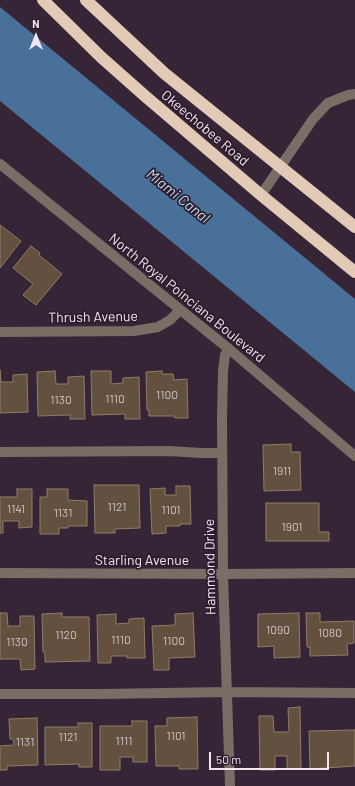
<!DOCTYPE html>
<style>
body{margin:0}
#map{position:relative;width:355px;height:786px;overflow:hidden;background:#362536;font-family:Barlow,sans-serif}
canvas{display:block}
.north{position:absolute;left:16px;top:16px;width:40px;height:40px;-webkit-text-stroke:3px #2c1c2c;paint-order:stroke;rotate:0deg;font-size:11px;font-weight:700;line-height:16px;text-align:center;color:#f1e5f0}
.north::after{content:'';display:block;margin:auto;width:14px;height:18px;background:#f1e5f0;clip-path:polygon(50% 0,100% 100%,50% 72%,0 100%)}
.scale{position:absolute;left:209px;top:752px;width:120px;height:18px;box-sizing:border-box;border:2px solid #f1e5f0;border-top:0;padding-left:5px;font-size:12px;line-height:14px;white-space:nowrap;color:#f1e5f0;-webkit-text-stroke:3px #2c1c2c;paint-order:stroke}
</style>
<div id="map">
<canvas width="355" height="786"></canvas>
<div class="north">N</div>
<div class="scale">50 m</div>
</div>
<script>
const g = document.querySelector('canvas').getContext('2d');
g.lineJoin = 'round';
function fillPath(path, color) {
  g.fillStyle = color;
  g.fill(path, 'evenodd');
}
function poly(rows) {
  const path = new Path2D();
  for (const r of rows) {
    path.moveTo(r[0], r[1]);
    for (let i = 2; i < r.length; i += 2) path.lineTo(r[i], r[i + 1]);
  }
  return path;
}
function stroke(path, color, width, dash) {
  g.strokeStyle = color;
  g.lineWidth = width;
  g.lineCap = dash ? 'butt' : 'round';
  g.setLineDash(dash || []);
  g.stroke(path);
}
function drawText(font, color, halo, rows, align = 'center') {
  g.font = font + ' Barlow,sans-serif';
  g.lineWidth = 3.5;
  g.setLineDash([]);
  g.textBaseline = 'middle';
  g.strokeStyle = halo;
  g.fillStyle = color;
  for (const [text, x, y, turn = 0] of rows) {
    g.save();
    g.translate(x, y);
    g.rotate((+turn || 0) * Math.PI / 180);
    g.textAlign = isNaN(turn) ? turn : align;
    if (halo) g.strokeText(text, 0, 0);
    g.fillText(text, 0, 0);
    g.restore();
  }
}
const water = poly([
 [0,7,355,299,355,392,0,101]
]);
const building = poly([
 [0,225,21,241,0,268,0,225],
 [31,246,40,253,39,255,62,274,36,305,23,295,33,284,13,268,31,246],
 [0,370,1,382,13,382,13,375,27,374,28,412,0,413,0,370],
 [55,371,56,384,68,384,68,377,84,376,85,419,70,419,70,415,38,416,37,372,55,371],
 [91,371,111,371,111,384,123,383,123,378,139,377,140,419,125,419,125,414,92,415,91,371],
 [162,371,162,374,173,374,174,380,187,379,188,418,175,418,174,416,149,416,149,410,147,410,146,372,162,371],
 [291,444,291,452,300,452,301,490,264,491,263,445,291,444],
 [94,485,139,485,140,528,115,529,115,533,95,533,94,485],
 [176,486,190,486,191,524,180,524,180,526,166,526,166,533,152,534,150,489,165,488,165,495,176,495,176,486],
 [17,489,32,489,32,527,19,528,19,521,3,521,3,533,0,533,0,497,17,497,17,489],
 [47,489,68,489,68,500,87,501,87,526,68,526,68,528,59,528,59,534,40,534,40,497,47,497,47,489],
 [266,503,319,503,319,532,329,532,329,541,266,541,266,503],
 [0,613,7,613,8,626,20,626,20,616,34,616,35,669,21,670,20,659,0,659,0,613],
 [62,613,62,617,89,617,90,661,45,662,45,652,43,652,42,614,62,613],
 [193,613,195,657,169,658,169,670,154,670,152,626,175,625,175,614,193,613],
 [299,613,300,657,274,658,274,646,258,647,258,614,299,613],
 [306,613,320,613,320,622,354,621,354,643,347,644,348,655,310,656,310,647,307,647,306,613],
 [116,614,116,624,129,623,129,619,144,618,145,658,127,658,127,656,111,656,111,663,98,663,97,615,116,614],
 [300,707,301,769,287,769,287,756,275,756,275,770,260,770,259,716,273,716,274,732,289,732,288,708,300,707],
 [197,717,198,769,179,769,179,766,156,766,155,726,167,726,167,718,197,717],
 [37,718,38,765,7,766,7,770,0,770,0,746,14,745,13,739,10,739,9,719,37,718],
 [132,721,147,721,147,762,133,762,133,757,120,757,120,770,100,770,100,726,132,726,132,721],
 [78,723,92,723,92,767,79,767,79,764,45,765,45,727,78,727,78,723],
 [355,730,355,766,310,769,309,731,355,730]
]);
const minor = poly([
 [0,164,229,349,355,456],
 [261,195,313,119,328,103,348,95,355,94],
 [0,332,134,331,158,327,170,320,180,310],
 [229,349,225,355,223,371,222,418,223,574,230,786],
 [0,452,169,451,201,453,222,453],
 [0,573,223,574,355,573],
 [0,694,102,694,227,692,355,693]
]);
const highway = poly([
 [43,0,101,57,145,96,261,195,355,272],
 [86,0,164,73,355,227]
]);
const numberNames = [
 ["1100",167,395],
 ["1110",115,399],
 ["1130",61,400],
 ["1911",282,471],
 ["1121",117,507],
 ["1141",16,509],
 ["1101",171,510],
 ["1131",63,513],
 ["1901",292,527],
 ["1090",278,630],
 ["1080",330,633],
 ["1120",66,635],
 ["1110",121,640],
 ["1100",174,641],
 ["1130",17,642],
 ["1101",176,736],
 ["1121",68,737],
 ["1111",124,741],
 ["1131",25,742]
];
const streetNames = [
 ["Okeechobee Road",205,128,40],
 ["North Royal Poinciana Boulevard",187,298,39],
 ["Thrush Avenue",93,317,-1],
 ["Starling Avenue",142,560],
 ["Hammond Drive",210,567,-91]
];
const waterNames = [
 ["Miami Canal",178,196,39]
];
fillPath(water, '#487098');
fillPath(building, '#64503e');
stroke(building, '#927c68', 1);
stroke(minor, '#786e66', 10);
stroke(highway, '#e3cab6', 12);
drawText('12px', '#cec0c4', null, numberNames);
drawText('14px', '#f1e5f0', '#2c1c2c', streetNames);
drawText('italic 15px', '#c2daf2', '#2c1c2c', waterNames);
</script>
